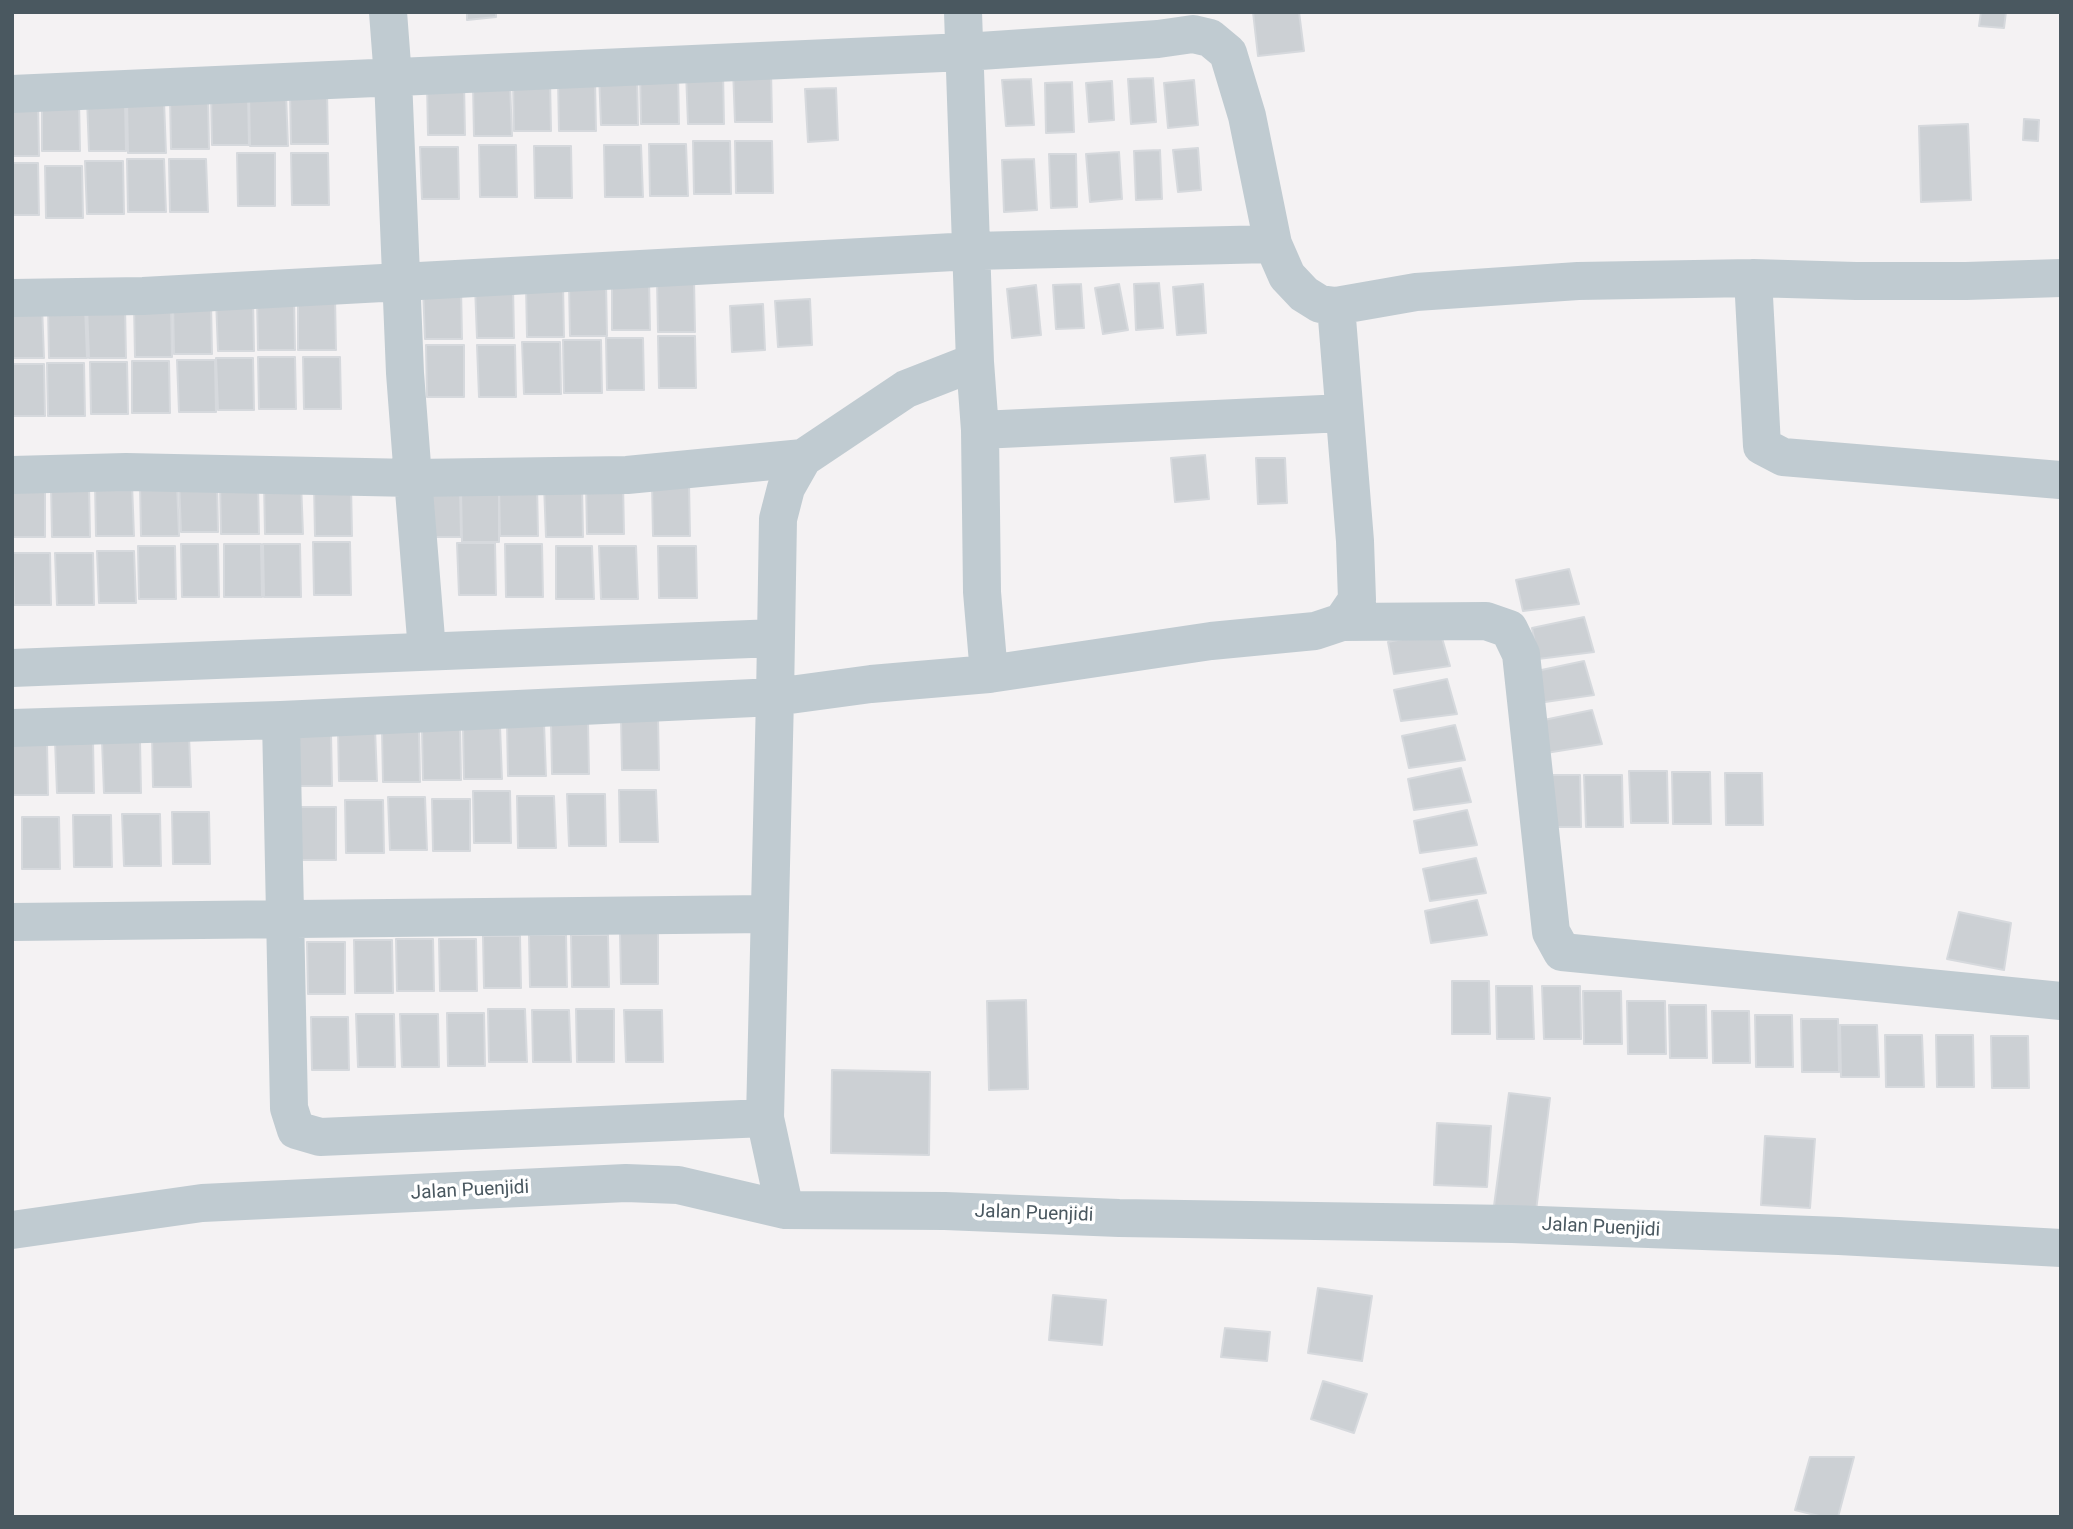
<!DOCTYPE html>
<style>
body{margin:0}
#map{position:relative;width:2073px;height:1529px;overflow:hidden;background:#f4f2f3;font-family:Roboto,sans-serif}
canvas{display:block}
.frame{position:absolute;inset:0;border:14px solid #4a5860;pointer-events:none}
</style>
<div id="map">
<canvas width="2073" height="1529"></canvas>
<div class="frame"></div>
</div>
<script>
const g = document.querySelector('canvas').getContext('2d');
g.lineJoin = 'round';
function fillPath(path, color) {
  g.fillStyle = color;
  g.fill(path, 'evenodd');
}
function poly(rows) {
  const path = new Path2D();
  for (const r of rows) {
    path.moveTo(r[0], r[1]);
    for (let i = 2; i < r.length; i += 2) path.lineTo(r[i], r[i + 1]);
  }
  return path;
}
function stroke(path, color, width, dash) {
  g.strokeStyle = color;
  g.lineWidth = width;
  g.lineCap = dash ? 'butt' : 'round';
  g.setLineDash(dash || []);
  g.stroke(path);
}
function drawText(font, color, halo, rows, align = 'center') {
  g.font = font + ' Roboto,sans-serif';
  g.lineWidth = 7;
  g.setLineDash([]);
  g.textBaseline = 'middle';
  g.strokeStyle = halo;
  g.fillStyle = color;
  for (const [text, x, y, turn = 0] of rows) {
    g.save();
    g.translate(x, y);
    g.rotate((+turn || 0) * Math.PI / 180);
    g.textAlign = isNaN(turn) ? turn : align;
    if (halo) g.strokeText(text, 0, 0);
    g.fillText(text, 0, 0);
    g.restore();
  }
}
const building = poly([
 [467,12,496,12,496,17,467,20,467,12],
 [1253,12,1299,12,1304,51,1258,56,1253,12],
 [1981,12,2006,12,2004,28,1979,26,1981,12],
 [733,69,771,69,772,122,735,122,733,69],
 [640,72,678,72,679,124,641,124,640,72],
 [686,72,723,72,724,124,688,124,686,72],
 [599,73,637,73,638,125,601,125,599,73],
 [1153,78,1156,122,1131,124,1128,79,1153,78],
 [513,79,550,79,551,131,514,131,513,79],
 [558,79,595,79,596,131,559,131,558,79],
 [1031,79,1034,125,1006,126,1002,80,1031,79],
 [1194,80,1198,125,1168,128,1164,83,1194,80],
 [1112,81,1114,120,1089,122,1086,83,1112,81],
 [427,82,464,82,465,135,428,135,427,82],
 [1072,82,1074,132,1046,133,1045,83,1072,82],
 [473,84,510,84,512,136,474,136,473,84],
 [836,88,838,140,808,142,805,89,836,88],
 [290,91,327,91,328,144,291,144,290,91],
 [211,92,248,92,249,145,212,145,211,92],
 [249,94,286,94,288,146,250,146,249,94],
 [170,97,208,97,209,149,171,149,170,97],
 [42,99,79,99,80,151,42,151,42,99],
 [87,99,125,99,126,151,89,151,87,99],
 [127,101,164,101,166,153,128,153,127,101],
 [12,103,38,103,39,156,12,156,12,103],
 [2024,119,2039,120,2038,141,2023,140,2024,119],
 [1968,124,1971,200,1921,202,1919,126,1968,124],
 [693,141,730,141,731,194,694,194,693,141],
 [735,141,772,141,773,193,736,193,735,141],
 [649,144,686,144,688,196,650,196,649,144],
 [479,145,516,145,517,197,480,197,479,145],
 [604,145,641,145,643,197,605,197,604,145],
 [534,146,571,146,572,198,535,198,534,146],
 [420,147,458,147,459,199,422,199,420,147],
 [1198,148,1201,190,1178,192,1173,150,1198,148],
 [1160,150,1162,199,1136,200,1134,151,1160,150],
 [1119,152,1122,199,1090,202,1086,154,1119,152],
 [237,153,275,153,275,206,238,206,237,153],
 [291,153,328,153,329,205,292,205,291,153],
 [1049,154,1076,154,1077,207,1051,208,1049,154],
 [127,159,164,159,166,212,128,212,127,159],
 [169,159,206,159,208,212,170,212,169,159],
 [1034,159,1037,210,1004,212,1002,160,1034,159],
 [85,161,123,161,124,214,87,214,85,161],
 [12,163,38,163,39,215,12,215,12,163],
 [45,166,82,166,83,218,46,218,45,166],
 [612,278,649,278,650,330,612,330,612,278],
 [657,279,694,279,695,332,658,332,657,279],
 [569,283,606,283,607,336,570,336,569,283],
 [1159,283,1163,328,1136,330,1134,284,1159,283],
 [526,284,563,284,564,337,527,337,526,284],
 [1081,284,1084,328,1056,329,1053,285,1081,284],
 [1119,284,1128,330,1103,334,1095,288,1119,284],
 [1203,284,1206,333,1177,335,1173,287,1203,284],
 [1036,285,1041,335,1012,338,1007,289,1036,285],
 [475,286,513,286,514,338,477,338,475,286],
 [423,287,461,287,462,339,425,339,423,287],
 [257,297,294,297,295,350,258,350,257,297],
 [298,297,335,297,336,350,298,350,298,297],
 [216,299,253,299,254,351,218,351,216,299],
 [810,299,812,345,778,347,775,301,810,299],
 [173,302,211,302,212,354,174,354,173,302],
 [134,304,171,304,172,357,135,357,134,304],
 [763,304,765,350,732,352,730,306,763,304],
 [12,306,42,306,44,358,12,358,12,306],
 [48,306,85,306,87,358,49,358,48,306],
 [87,306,125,306,126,358,89,358,87,306],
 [658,336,695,336,696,388,659,388,658,336],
 [606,338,643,338,644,390,607,390,606,338],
 [563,340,601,340,602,393,564,393,563,340],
 [522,342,560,342,561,394,524,394,522,342],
 [426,345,464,345,464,397,427,397,426,345],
 [477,345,515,345,516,397,479,397,477,345],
 [258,357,295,357,296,409,259,409,258,357],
 [303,357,340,357,341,409,304,409,303,357],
 [216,358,253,358,254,410,218,410,216,358],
 [177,360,215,360,216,412,179,412,177,360],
 [132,361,169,361,170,413,132,413,132,361],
 [90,362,127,362,128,414,91,414,90,362],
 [47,363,84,363,85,416,48,416,47,363],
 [12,364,44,364,45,416,12,416,12,364],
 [1205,455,1209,499,1175,502,1171,458,1205,455],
 [1256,458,1285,458,1287,503,1258,504,1256,458],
 [179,480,217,480,218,532,181,532,179,480],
 [220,482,258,482,259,534,221,534,220,482],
 [264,482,301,482,303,534,265,534,264,482],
 [586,482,623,482,624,534,587,534,586,482],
 [652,483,689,483,690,536,653,536,652,483],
 [95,484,132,484,134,536,96,536,95,484],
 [140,484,177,484,179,536,141,536,140,484],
 [314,484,351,484,352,536,315,536,314,484],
 [499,484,537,484,538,536,500,536,499,484],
 [12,485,45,485,45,537,12,537,12,485],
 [51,485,89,485,90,537,52,537,51,485],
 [422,485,460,485,461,537,423,537,422,485],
 [544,485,582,485,583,537,546,537,544,485],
 [461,489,499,489,499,542,462,542,461,489],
 [313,542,350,542,351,595,314,595,313,542],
 [457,543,495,543,496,595,459,595,457,543],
 [181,544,218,544,219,597,182,597,181,544],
 [224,544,261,544,262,597,224,597,224,544],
 [263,544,300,544,301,597,264,597,263,544],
 [505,544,542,544,543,597,506,597,505,544],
 [138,546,175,546,176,599,139,599,138,546],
 [556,546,592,546,594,599,556,599,556,546],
 [599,546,636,546,638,599,601,599,599,546],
 [658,546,696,546,697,598,659,598,658,546],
 [97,551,134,551,136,603,99,603,97,551],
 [13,553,50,553,51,605,14,605,13,553],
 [55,553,93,553,94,605,57,605,55,553],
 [1569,569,1579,604,1523,611,1516,580,1569,569],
 [1584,617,1594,652,1538,659,1532,628,1584,617],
 [1440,631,1450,666,1394,674,1388,642,1440,631],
 [1584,661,1594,695,1538,703,1532,672,1584,661],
 [1447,679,1457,714,1401,721,1394,690,1447,679],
 [1592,710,1602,744,1546,753,1539,721,1592,710],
 [621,718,658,718,659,770,622,770,621,718],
 [551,722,588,722,589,774,552,774,551,722],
 [507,723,544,723,546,776,508,776,507,723],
 [1455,725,1465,760,1409,768,1402,736,1455,725],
 [463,726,500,726,502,779,464,779,463,726],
 [338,728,375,728,377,781,339,781,338,728],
 [422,728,460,728,461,780,423,780,422,728],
 [382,730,419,730,420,782,383,782,382,730],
 [294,733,331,733,332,786,295,786,294,733],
 [152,735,189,735,191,787,153,787,152,735],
 [55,741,93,741,94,793,57,793,55,741],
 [102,741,140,741,141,793,104,793,102,741],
 [12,743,47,743,48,795,12,795,12,743],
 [1461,768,1471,802,1414,810,1408,779,1461,768],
 [1629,771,1667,771,1668,823,1631,823,1629,771],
 [1672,772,1710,772,1711,824,1673,824,1672,772],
 [1725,773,1762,773,1763,825,1726,825,1725,773],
 [1542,775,1580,775,1581,827,1544,827,1542,775],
 [1584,775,1622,775,1623,827,1586,827,1584,775],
 [619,790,656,790,658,842,620,842,619,790],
 [473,791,510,791,511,843,474,843,473,791],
 [567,794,605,794,606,846,569,846,567,794],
 [517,796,554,796,556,848,518,848,517,796],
 [388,797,425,797,427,850,390,850,388,797],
 [432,799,470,799,470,851,433,851,432,799],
 [345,800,383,800,384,853,346,853,345,800],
 [298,807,336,807,336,860,300,860,298,807],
 [1467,810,1477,845,1420,853,1414,821,1467,810],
 [172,812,209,812,210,864,173,864,172,812],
 [122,814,160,814,161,866,124,866,122,814],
 [73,815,111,815,112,867,74,867,73,815],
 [22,817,59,817,60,869,22,869,22,817],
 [1476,858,1486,893,1430,901,1423,869,1476,858],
 [1477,900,1487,935,1431,943,1425,911,1477,900],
 [1959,912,2011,923,2004,970,1947,959,1959,912],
 [620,932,658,932,658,984,621,984,620,932],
 [529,935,566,935,567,987,530,987,529,935],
 [571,935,608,935,609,987,572,987,571,935],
 [483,936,520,936,521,988,484,988,483,936],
 [396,939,433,939,434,991,397,991,396,939],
 [439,939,476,939,477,991,440,991,439,939],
 [354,940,392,940,393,993,355,993,354,940],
 [307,942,345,942,345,994,308,994,307,942],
 [1452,981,1489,981,1490,1034,1452,1034,1452,981],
 [1496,986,1532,986,1534,1039,1497,1039,1496,986],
 [1542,986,1580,986,1581,1039,1544,1039,1542,986],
 [1583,991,1621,991,1622,1044,1584,1044,1583,991],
 [1026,1000,1028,1089,989,1090,987,1001,1026,1000],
 [1627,1001,1665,1001,1666,1054,1628,1054,1627,1001],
 [1669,1005,1706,1005,1707,1058,1670,1058,1669,1005],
 [488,1009,525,1009,527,1062,489,1062,488,1009],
 [576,1009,614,1009,614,1062,577,1062,576,1009],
 [532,1010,569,1010,571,1062,533,1062,532,1010],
 [624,1010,662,1010,663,1062,626,1062,624,1010],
 [1712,1011,1749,1011,1750,1063,1713,1063,1712,1011],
 [447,1013,484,1013,485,1066,448,1066,447,1013],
 [356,1014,394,1014,395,1067,358,1067,356,1014],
 [400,1014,438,1014,439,1067,402,1067,400,1014],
 [1755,1015,1792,1015,1793,1067,1756,1067,1755,1015],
 [311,1017,348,1017,349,1070,312,1070,311,1017],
 [1801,1019,1838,1019,1839,1072,1802,1072,1801,1019],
 [1840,1025,1877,1025,1879,1077,1841,1077,1840,1025],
 [1885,1035,1922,1035,1924,1087,1886,1087,1885,1035],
 [1936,1035,1973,1035,1974,1087,1937,1087,1936,1035],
 [1991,1036,2028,1036,2029,1088,1992,1088,1991,1036],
 [832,1070,930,1072,929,1155,831,1153,832,1070],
 [1509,1093,1550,1098,1536,1211,1494,1206,1509,1093],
 [1437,1123,1491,1126,1487,1187,1434,1185,1437,1123],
 [1765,1136,1815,1139,1810,1208,1761,1205,1765,1136],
 [1318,1288,1372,1296,1362,1361,1308,1353,1318,1288],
 [1053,1295,1106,1300,1102,1345,1049,1340,1053,1295],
 [1225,1328,1270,1332,1267,1361,1221,1357,1225,1328],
 [1323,1381,1367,1394,1354,1433,1311,1419,1323,1381],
 [1810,1457,1854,1457,1838,1517,1823,1517,1795,1510,1810,1457]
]);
const street = poly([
 [388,12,393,78,405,373,413,478,627,475,803,458],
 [963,12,975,362,980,430,982,592,989,674,1211,641,1315,631,1342,622,1357,600,1355,541,1336,306],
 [12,94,965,52,1158,39,1193,34,1210,38,1228,53,1247,116,1273,244],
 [1753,278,1762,446,1783,457,2060,480],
 [12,298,143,296,972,251,1273,244,1287,276,1304,294,1320,304,1336,306,1416,292,1578,281,1753,278,1856,281,1966,281,2061,278],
 [975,362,906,389,803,458,786,488,778,519,775,697,871,684,989,674],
 [980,430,1344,413],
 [12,475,126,472,413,478,427,651],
 [1342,622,1486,621,1509,629,1521,654,1551,932,1562,952,2061,1001],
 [12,668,776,638],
 [281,720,289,1108,296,1130,320,1137,765,1118],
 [12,728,281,720,775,697,765,1118,785,1210],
 [12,922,768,914],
 [12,1230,202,1203,626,1183,678,1185,785,1210,945,1211,1119,1218,1512,1224,1839,1236,2061,1248]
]);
const streetNames = [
 ["Jalan Puenjidi",470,1191,-3],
 ["Jalan Puenjidi",1034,1214,2],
 ["Jalan Puenjidi",1601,1228,3]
];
fillPath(building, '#ccd0d4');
stroke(building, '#d6d9dd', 2);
stroke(street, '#c0cbd1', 38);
drawText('19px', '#4a5860', '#fff', streetNames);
</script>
